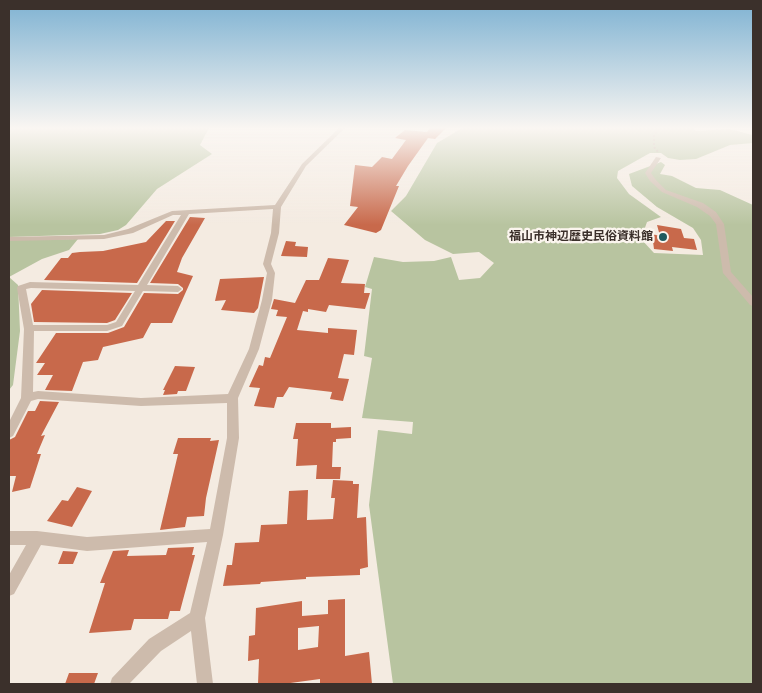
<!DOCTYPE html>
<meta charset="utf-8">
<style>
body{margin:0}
#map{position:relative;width:762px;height:693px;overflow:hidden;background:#f4ebe1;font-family:"PT Sans Narrow",sans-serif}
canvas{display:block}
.frame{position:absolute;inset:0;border:10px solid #3b302b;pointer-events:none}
</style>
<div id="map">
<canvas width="762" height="693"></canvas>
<div class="frame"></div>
</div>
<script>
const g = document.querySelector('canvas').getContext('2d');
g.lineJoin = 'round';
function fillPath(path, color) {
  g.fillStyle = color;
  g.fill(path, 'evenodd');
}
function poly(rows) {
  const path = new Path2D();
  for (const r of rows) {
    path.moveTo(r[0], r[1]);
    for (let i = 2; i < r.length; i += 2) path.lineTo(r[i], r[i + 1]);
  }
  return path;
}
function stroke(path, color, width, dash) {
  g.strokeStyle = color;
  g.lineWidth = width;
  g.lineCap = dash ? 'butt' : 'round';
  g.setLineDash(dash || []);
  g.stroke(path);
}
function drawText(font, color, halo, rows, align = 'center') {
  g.font = font + ' "PT Sans Narrow","Noto Sans JP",sans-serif';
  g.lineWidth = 4.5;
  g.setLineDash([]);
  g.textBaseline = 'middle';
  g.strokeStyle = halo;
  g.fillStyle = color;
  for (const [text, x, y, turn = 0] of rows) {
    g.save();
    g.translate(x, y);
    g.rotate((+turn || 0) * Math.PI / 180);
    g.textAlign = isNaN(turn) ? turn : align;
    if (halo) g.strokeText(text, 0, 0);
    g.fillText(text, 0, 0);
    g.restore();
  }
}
const green = poly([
 [9,128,209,128,200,145,212,154,157,189,126,225,118,230,100,234,9,237],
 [462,128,693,128,696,131,729,129,753,135,753,143,730,145,696,159,680,160,668,158,661,153,650,153,618,171,617,178,629,194,661,217,647,222,641,239,654,253,703,255,701,240,693,228,657,207,632,186,629,174,661,162,665,165,660,174,672,176,696,188,720,190,753,205,753,684,393,684,369,505,378,430,412,434,413,422,362,418,372,358,364,356,372,289,365,287,374,257,403,262,434,261,451,257,459,280,480,278,494,263,479,252,453,254,425,240,391,211,406,196,437,143],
 [78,239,69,250,42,259,9,277,18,285,20,331,13,385,9,390,9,240]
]);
const building = poly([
 [430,128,446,128,435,139,428,138,408,166,396,186,399,186,381,230,376,233,344,225,358,207,350,206,355,165,372,167,382,157,392,159,406,140,395,138,405,130,427,132],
 [190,217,205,218,182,258,177,272,193,276,172,323,151,323,143,338,103,347,98,360,83,362,72,391,45,390,53,375,37,375,45,363,36,363,56,333,108,333,124,327,144,293,178,294,183,290,183,288,178,284,150,283],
 [166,221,175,221,137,283,44,280,61,258,68,258,72,253,80,252,103,251,146,242],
 [657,225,681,229,684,238,694,239,697,250,672,247,673,251,654,249,652,234,660,236],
 [286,241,296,242,295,246,308,247,307,257,281,256],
 [328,258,349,260,341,283,365,284,364,293,370,293,365,309,329,305,326,312,308,309,308,312,303,311,297,330,328,333,328,328,357,330,354,355,344,354,338,378,349,379,343,401,330,399,332,392,289,387,283,397,277,397,274,408,254,406,260,388,249,387,259,365,263,366,265,357,270,358,287,317,276,316,278,310,271,309,274,299,295,303,306,280,319,280],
 [264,277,258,308,254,313,221,310,226,300,215,301,220,279],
 [42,290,132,293,115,320,107,323,34,322,31,304],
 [175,366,195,367,186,391,178,391,177,394,163,395,165,390,163,390],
 [40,401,59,402,41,436,45,435,37,454,41,454,30,488,12,492,16,476,9,476,9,440,15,437,28,411,35,411],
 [296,423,331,423,331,428,351,427,351,438,336,439,336,442,333,442,332,467,341,467,340,479,316,479,317,465,296,466,298,439,293,439],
 [178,438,211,438,210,441,219,440,206,498,204,516,187,517,185,527,160,530,178,454,173,454],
 [333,480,353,481,353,484,359,484,357,518,366,517,368,567,360,569,360,575,306,577,306,579,261,582,260,584,223,586,227,565,232,565,235,543,259,542,261,525,287,524,289,491,308,490,307,520,333,519,335,498,331,498],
 [77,487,92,491,72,527,47,521,62,500,68,501],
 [194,547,192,555,195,555,180,611,170,611,168,619,134,619,131,630,89,633,105,583,100,583,113,551,129,550,127,556,166,555,168,548],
 [63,551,78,552,73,564,58,564],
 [345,599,345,656,369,652,372,684,320,684,320,679,283,684,258,684,259,659,248,661,249,636,255,635,256,608,302,601,302,616,328,614,328,600],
 [319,626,318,647,298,650,298,628],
 [69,673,98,673,94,684,65,684]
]);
const path = poly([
 [658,128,654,136,654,147,658,152]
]);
const minor = poly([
 [339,128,345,128,306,166,281,207,279,233,271,264,275,273,272,300,259,349,238,398,239,438,223,535,205,618,213,684,197,684,191,631,161,651,129,684,110,684,112,678,149,639,190,613,207,542,87,551,41,545,14,594,9,596,9,575,26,545,9,545,9,531,37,531,87,537,210,529,227,438,227,403,141,406,38,399,31,401,13,436,9,438,9,422,21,398,24,329,17,288,18,286,30,282,138,285,181,215,173,215,133,233,104,239,9,241,9,237,104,235,128,229,172,211,275,205,302,164,339,128],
 [273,209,271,233,263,264,267,273,262,300,249,349,228,394,141,398,38,391,33,392,34,331,107,331,122,326,143,291,178,292,182,289,178,286,147,285,189,214,273,209],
 [31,288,135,291,116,322,107,325,33,325,26,289,31,288],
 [656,157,661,158,651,173,656,180,666,190,703,203,716,212,724,224,731,272,753,297,753,306,750,305,723,273,716,224,710,216,697,207,662,192,650,181,645,173,656,157]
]);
const markers = [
 [663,237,5,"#1f5a5e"]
];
const farPoinames = [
 ["福山市神辺歴史民俗資料館",653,237]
];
fillPath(green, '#b8c4a0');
fillPath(building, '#c8694b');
stroke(path, '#b9a596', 2, [2, 2]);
fillPath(minor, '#cdbbac');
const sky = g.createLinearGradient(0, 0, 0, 225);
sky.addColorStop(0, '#7eb2d2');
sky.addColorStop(0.57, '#faf6f2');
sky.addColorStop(1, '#faf6f200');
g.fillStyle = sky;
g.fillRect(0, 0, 762, 225);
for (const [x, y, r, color] of markers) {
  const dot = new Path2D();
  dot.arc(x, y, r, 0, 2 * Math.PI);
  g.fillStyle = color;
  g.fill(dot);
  stroke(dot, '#fbf5ee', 2);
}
drawText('bold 12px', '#3b302b', '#fbf5ee', farPoinames, 'right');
</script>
